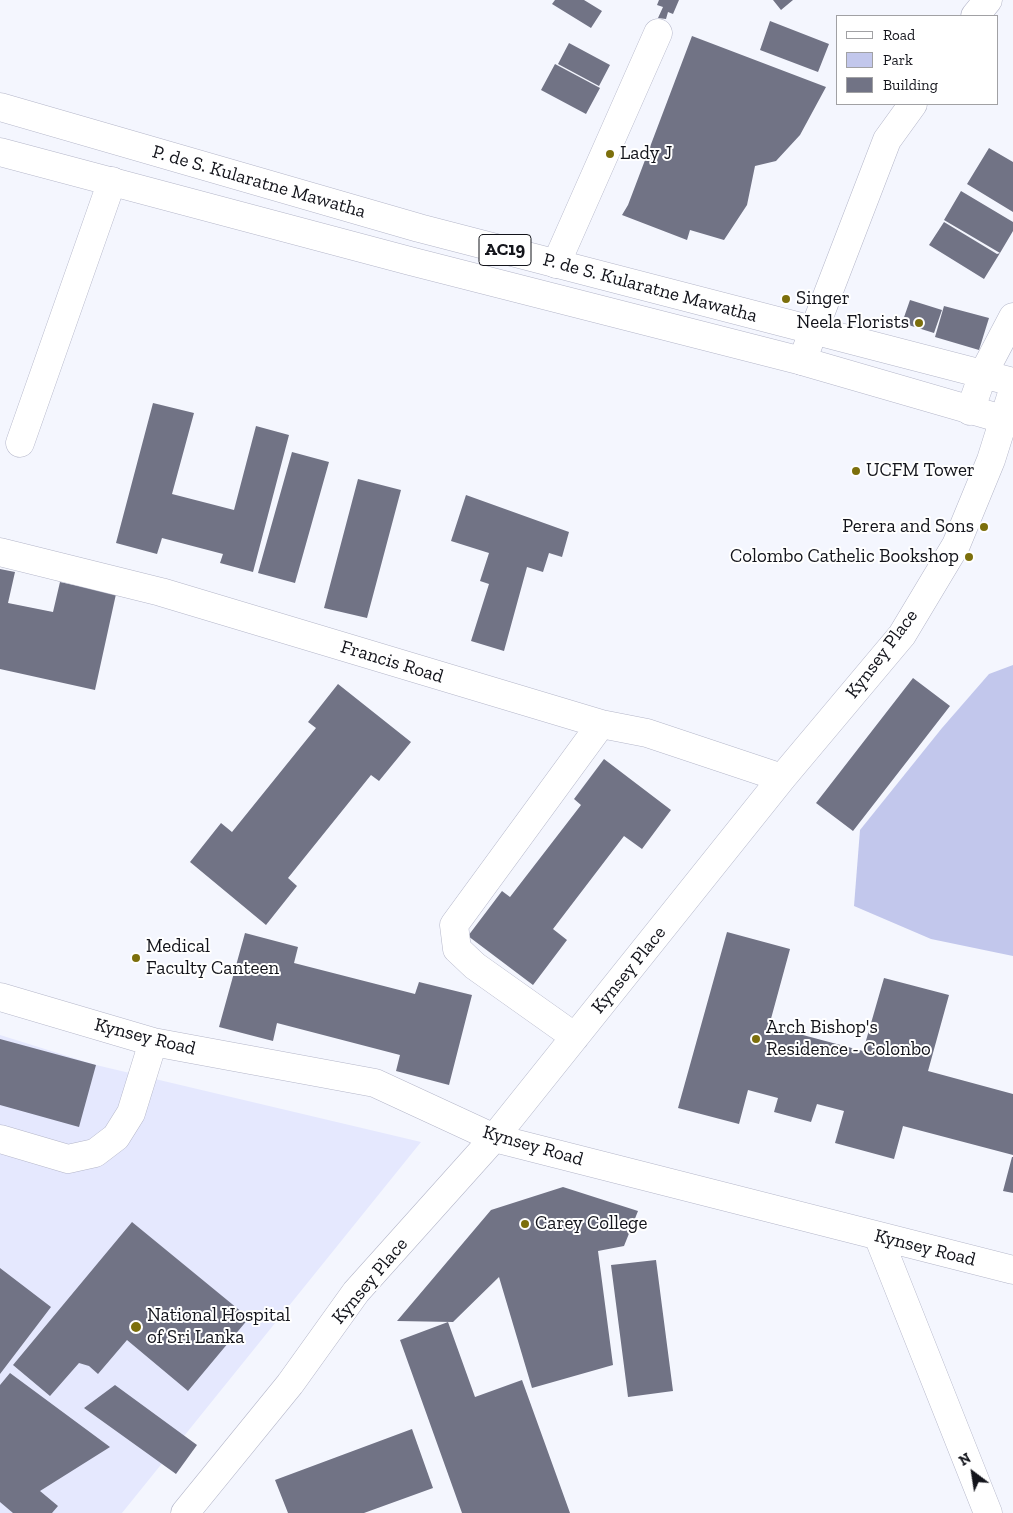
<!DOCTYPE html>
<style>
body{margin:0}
#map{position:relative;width:1013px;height:1513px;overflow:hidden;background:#f4f6fe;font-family:"Zilla Slab",serif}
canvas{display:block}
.legend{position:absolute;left:836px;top:15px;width:162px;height:90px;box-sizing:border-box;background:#fff;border:1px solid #a1a1a4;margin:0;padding:6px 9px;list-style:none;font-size:15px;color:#13141b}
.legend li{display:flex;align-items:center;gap:10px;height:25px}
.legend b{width:25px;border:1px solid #a1a1a4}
.north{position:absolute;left:948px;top:1448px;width:50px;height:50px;-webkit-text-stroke:4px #fff;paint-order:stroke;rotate:329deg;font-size:14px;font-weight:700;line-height:20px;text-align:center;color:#13141b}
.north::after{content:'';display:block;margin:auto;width:18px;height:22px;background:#13141b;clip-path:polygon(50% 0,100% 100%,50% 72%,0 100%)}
</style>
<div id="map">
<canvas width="1013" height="1513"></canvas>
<ul class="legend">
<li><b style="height:6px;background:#fff"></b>Road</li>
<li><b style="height:14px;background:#c2c7ec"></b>Park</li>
<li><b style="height:14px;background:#717385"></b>Building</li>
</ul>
<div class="north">N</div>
</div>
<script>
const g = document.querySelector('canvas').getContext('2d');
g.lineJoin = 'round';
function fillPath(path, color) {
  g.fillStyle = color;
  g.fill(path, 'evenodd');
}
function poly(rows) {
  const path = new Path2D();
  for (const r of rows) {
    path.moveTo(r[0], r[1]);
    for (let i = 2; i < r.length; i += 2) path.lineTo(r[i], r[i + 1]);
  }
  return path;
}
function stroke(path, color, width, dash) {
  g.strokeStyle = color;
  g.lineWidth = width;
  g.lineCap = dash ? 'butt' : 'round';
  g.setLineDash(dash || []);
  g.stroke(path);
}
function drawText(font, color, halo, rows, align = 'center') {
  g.font = font + ' "Zilla Slab",serif';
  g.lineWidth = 4;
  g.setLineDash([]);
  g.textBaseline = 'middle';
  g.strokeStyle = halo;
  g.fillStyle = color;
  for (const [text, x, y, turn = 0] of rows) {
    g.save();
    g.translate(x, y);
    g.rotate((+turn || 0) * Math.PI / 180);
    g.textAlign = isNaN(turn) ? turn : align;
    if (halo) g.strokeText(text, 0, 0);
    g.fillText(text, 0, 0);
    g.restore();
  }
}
const built = poly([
 [0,1035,96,1065,421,1142,122,1513,0,1513]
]);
const green = poly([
 [1013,665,1013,956,931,939,854,906,860,830,942,728,989,674]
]);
const building = poly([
 [555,0,584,0,602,11,591,28,552,4],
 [659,0,679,0,673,14,668,12,666,19,658,18,663,7,657,5],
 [773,0,793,0,781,10],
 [770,21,829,44,818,72,760,50],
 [692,36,826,87,800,135,776,161,755,166,747,205,724,240,690,230,687,240,622,215,628,205],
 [569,43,610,65,599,86,558,64],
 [555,64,600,88,586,114,541,90],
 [989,148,1013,162,1013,212,967,184],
 [961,191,1013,222,1013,231,1000,253,944,220],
 [944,222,997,254,1000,253,984,279,929,245],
 [910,300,942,310,934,333,902,323],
 [944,306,989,318,979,350,935,337],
 [153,403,194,413,172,494,234,510,256,426,289,435,253,572,220,563,223,554,162,538,157,554,116,543],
 [292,452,329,462,295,583,258,573],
 [358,479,401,490,367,618,324,608],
 [466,495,569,532,562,557,549,553,543,572,527,567,504,651,471,641,489,584,480,581,489,553,451,541],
 [0,569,15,572,8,603,53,612,60,582,116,594,95,690,0,669],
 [913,678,950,706,853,831,816,803],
 [338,684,411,742,379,781,371,775,288,878,297,886,266,925,190,862,221,823,232,832,316,728,308,722],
 [604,759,671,810,642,849,624,836,553,929,567,940,533,985,468,936,502,891,510,897,581,805,574,799],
 [727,932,790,949,769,1026,863,1051,884,978,949,995,928,1071,1013,1094,1013,1155,903,1126,894,1159,835,1143,844,1111,817,1104,811,1122,774,1112,778,1098,748,1090,739,1124,678,1108],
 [245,933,298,947,294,963,415,994,419,982,472,995,449,1085,396,1071,400,1055,277,1023,273,1041,219,1027],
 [0,1039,96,1065,79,1127,0,1105],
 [1012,1157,1013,1157,1013,1193,1003,1191],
 [563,1187,638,1211,624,1246,598,1251,613,1365,532,1388,499,1277,453,1322,397,1321,491,1210],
 [132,1222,249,1318,188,1391,127,1340,98,1374,89,1366,79,1363,50,1396,13,1365],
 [656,1260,673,1391,628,1397,611,1265],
 [0,1268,51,1307,0,1374],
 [448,1322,475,1397,522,1380,570,1513,462,1513,400,1340],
 [10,1373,110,1447,40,1491,58,1506,52,1513,13,1513,0,1502,0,1385],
 [115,1385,197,1445,176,1474,84,1408],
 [412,1429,433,1488,364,1513,288,1513,275,1480]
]);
const minor = poly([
 [975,16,988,0],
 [556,264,658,33],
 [802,361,887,140,913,104],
 [970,411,983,374,1013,317],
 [20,443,112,181],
 [0,552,161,592,601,724,647,733,782,778],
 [0,997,153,1042,375,1083,494,1138,1013,1270],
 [575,1037,475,966,457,949,454,925,601,724],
 [0,1139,68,1159,95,1153,116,1137,131,1113,153,1042],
 [878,1236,988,1513],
 [185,1513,290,1384,356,1292,494,1138,782,778,902,635,956,545,991,460,1013,390]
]);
const major = poly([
 [0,107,419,228,1013,382],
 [0,152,410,261,802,361,1013,422]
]);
const markers = [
 [610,154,5,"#7c6f0c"],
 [786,299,5,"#7c6f0c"],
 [919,323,5,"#7c6f0c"],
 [856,471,5,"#7c6f0c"],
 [984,527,5,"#7c6f0c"],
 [969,557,5,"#7c6f0c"],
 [136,958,5,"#7c6f0c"],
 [756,1039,5,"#7c6f0c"],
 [525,1224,5,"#7c6f0c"],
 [136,1327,6,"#7c6f0c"]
];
const shields = [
 [505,250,52]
];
const shieldNames = [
 ["AC19",505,250]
];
const poiNames = [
 ["Lady J",620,154],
 ["Singer",796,299],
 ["Neela Florists",909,323,"right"],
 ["UCFM Tower",866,471],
 ["Perera and Sons",974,527,"right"],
 ["Colombo Cathelic Bookshop",959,557,"right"],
 ["Medical",146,947],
 ["Faculty Canteen",146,969],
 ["Arch Bishop's",766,1028],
 ["Residence - Colonbo",766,1050],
 ["Carey College",535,1224],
 ["National Hospital",147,1316],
 ["of Sri Lanka",147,1338]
];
const streetNames = [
 ["P. de S. Kularatne Mawatha",259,182,16],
 ["P. de S. Kularatne Mawatha",650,288,15],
 ["Kynsey Place",882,654,-53],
 ["Francis Road",392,662,17],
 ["Kynsey Place",629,970,-51],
 ["Kynsey Road",145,1037,14],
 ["Kynsey Road",533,1146,16],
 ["Kynsey Road",925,1248,14],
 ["Kynsey Place",370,1281,-50]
];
fillPath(built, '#e5e8fe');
fillPath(green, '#c2c7ec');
fillPath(building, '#717385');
stroke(minor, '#b4b6c9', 29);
stroke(major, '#b4b6c9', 29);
stroke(minor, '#fff', 28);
stroke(major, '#fff', 28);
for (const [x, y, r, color] of markers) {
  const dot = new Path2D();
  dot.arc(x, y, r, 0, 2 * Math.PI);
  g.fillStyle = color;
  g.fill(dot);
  stroke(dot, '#fff', 2);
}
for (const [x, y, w] of shields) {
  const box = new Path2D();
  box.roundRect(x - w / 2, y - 15.5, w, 31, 4);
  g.fillStyle = '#fff';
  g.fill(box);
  stroke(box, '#13141b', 1);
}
drawText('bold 18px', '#13141b', null, shieldNames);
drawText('19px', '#13141b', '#fff', poiNames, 'left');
drawText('19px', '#13141b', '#fff', streetNames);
</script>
